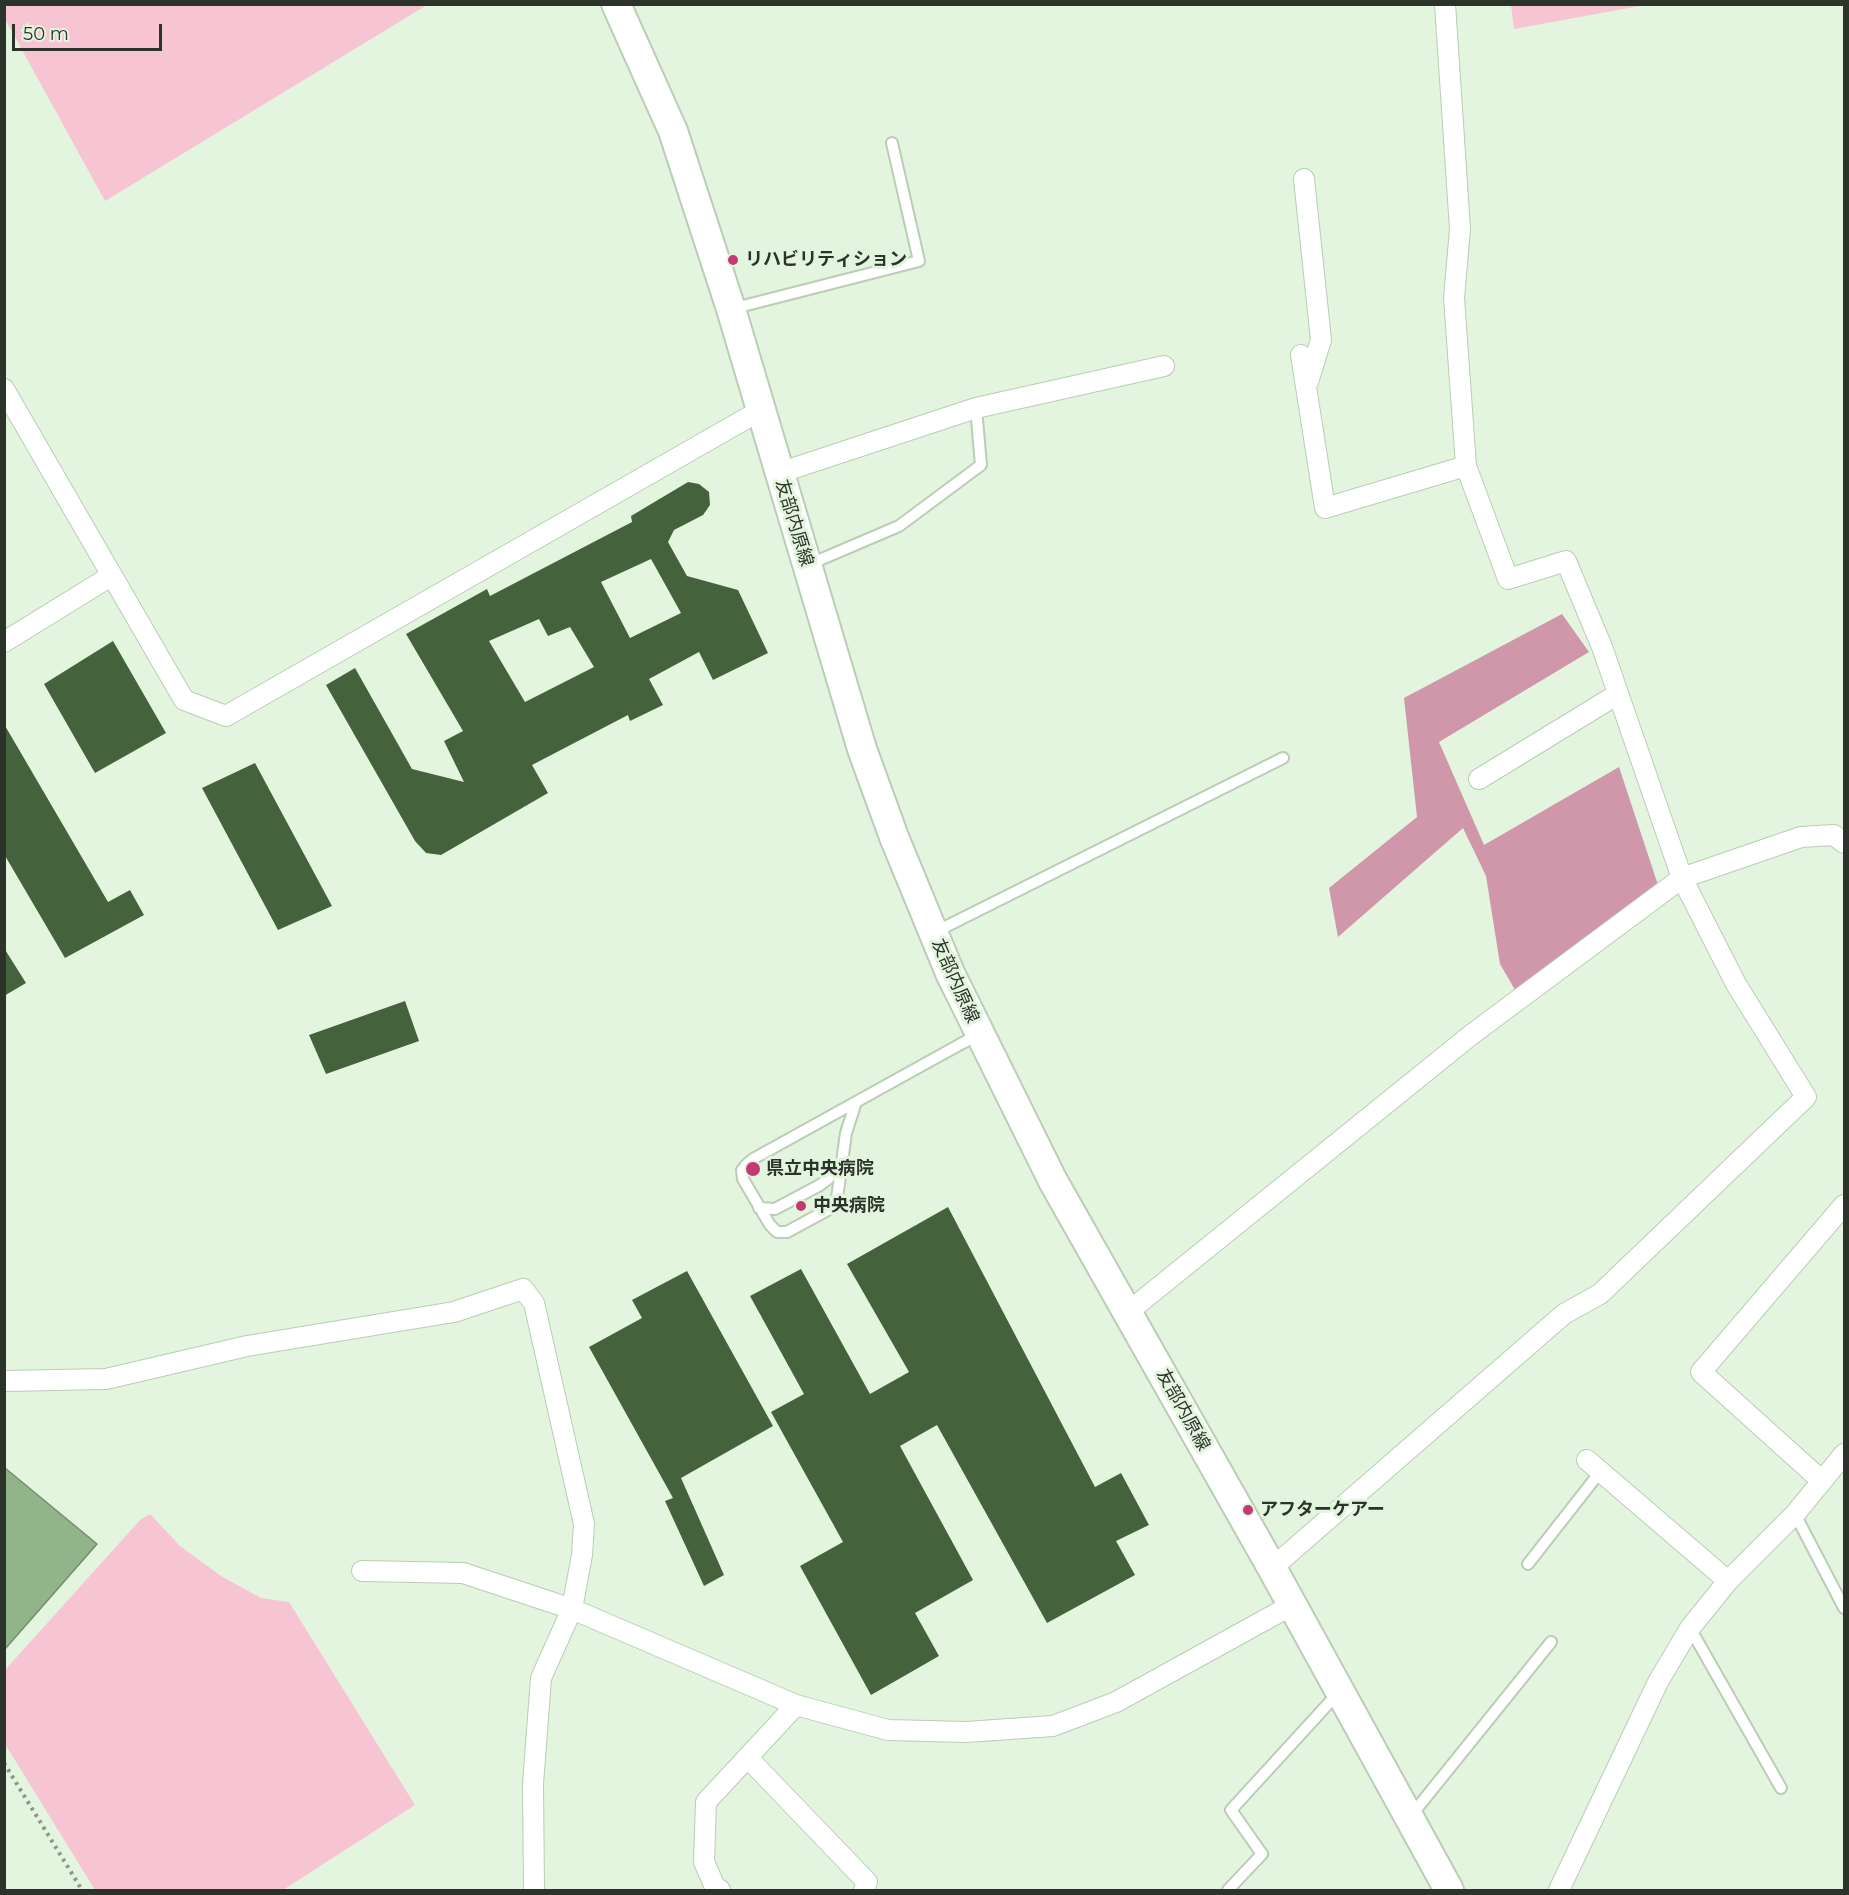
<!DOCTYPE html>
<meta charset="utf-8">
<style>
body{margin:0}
#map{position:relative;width:1849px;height:1895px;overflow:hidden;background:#e3f5de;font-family:Montserrat,sans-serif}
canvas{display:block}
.frame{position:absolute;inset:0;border:6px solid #2c332a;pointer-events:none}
.scale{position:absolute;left:12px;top:24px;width:150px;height:27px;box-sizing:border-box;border:3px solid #2c332a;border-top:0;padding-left:8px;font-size:18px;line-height:21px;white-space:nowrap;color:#2c332a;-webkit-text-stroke:4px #e3f5de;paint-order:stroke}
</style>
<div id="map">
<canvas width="1849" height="1895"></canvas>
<div class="frame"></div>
<div class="scale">50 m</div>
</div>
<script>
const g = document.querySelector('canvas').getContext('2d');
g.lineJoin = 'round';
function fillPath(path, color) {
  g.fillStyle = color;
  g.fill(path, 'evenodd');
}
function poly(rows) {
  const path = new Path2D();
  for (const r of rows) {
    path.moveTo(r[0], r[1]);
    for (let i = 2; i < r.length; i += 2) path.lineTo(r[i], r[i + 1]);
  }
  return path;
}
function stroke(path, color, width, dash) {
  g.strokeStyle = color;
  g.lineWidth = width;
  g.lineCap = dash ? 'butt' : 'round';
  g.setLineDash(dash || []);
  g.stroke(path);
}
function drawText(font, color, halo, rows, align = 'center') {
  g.font = font + ' Montserrat,"Noto Sans JP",sans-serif';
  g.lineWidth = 6;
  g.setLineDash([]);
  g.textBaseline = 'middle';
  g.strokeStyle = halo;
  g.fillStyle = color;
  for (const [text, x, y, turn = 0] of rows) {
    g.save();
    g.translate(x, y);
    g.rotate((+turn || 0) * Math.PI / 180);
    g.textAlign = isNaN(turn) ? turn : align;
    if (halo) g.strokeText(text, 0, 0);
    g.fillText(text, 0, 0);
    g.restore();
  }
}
const green = poly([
 [4,5,5,4,427,5,105,201,5,19],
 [1511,5,1511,4,1645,5,1514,29],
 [150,1514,180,1546,221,1576,261,1598,289,1602,415,1805,283,1890,95,1890,5,1744,5,1670,141,1519]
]);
const forest = poly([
 [1562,614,1589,652,1439,742,1484,845,1619,767,1658,885,1518,995,1500,964,1486,876,1463,828,1338,937,1329,888,1417,817,1404,698]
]);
const water = poly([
 [5,1468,97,1544,5,1649,5,1468]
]);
const building = poly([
 [688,482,699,484,709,492,710,505,703,515,674,530,668,542,687,576,738,590,768,653,713,680,699,652,649,679,663,705,630,721,628,715,532,765,548,793,441,855,426,853,415,841,326,685,355,668,412,769,464,782,444,741,463,731,406,634,487,589,490,596,632,522,631,516],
 [651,559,681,613,630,638,601,582],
 [539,619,548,636,570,627,594,667,525,702,489,641],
 [113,641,166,733,95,773,44,684],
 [4,724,108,902,130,890,144,915,65,958,4,854],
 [255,763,332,906,278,930,202,788],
 [4,948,26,983,4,996],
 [405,1001,419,1041,326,1074,309,1035],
 [948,1207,1095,1487,1121,1473,1149,1525,1116,1541,1135,1575,1047,1623,937,1425,900,1446,973,1580,915,1613,939,1656,871,1695,800,1566,843,1542,771,1412,804,1394,750,1296,801,1269,870,1394,909,1372,847,1264],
 [687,1271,773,1426,681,1478,724,1575,704,1586,665,1501,673,1498,589,1347,642,1318,632,1300]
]);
const path = poly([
 [4,1763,82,1890]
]);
const service = poly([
 [731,309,919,261,892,143],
 [810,564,899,526,981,465,976,408],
 [933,933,1283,758],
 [856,1102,846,1133,837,1198,833,1207,787,1232,777,1232,770,1225,743,1179,742,1170,746,1165,753,1159,939,1056,979,1034],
 [759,1208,775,1209,820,1185,828,1179,842,1162],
 [1795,1514,1844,1608],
 [1528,1564,1600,1472],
 [1690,1628,1781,1788],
 [1410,1817,1551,1642],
 [1228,1890,1262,1854,1231,1810,1339,1692]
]);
const minor = poly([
 [1304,179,1321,340,1308,382],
 [1301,355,1325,508,1466,466],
 [4,389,184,700,226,716,761,410],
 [779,473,976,408,1164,366],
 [4,642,111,576],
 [1479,779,1618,694],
 [1128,1312,1471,1035,1682,878,1801,837,1834,835,1844,843],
 [4,1381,106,1379,247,1346,454,1312,523,1289,534,1303,584,1524,582,1555,572,1609,541,1678,533,1784,534,1890],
 [1587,1460,1728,1581],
 [1822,1481,1701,1372,1844,1205],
 [1272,1568,1564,1314,1600,1294,1806,1097,1736,984,1682,878,1602,647,1566,561,1508,579,1466,466,1454,298,1460,229,1445,4],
 [362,1571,463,1573,572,1609,796,1705,888,1730,966,1732,1053,1726,1116,1702,1292,1605],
 [748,1758,867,1882,864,1890],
 [720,1890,715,1887,704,1862,706,1802,796,1705],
 [1559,1890,1658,1682,1690,1628,1728,1581,1795,1514,1844,1454]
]);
const secondary = poly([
 [616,4,673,131,731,309,862,749,894,837,950,973,1053,1181,1272,1568,1449,1890]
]);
const markers = [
 [733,260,6,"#c23974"],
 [753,1169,8,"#c23974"],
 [801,1206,6,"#c23974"],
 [1248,1510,6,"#c23974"]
];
const poiNames = [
 ["リハビリティション",745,260],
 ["県立中央病院",766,1169],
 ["中央病院",813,1206],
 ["アフターケアー",1260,1510]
];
const streetNames = [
 ["友部内原線",794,523,73],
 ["友部内原線",955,981,66],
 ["友部内原線",1183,1410,61]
];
fillPath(green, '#f7c4d4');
fillPath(forest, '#cf97a9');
fillPath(water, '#92b48a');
stroke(water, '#738d6d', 1.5);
fillPath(building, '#44633c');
stroke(service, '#bbccb7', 14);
stroke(minor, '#bbccb7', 22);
stroke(secondary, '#bbccb7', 32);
stroke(path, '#8b9887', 4, [3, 4.5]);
stroke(service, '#fff', 10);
stroke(minor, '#fff', 20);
stroke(secondary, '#fff', 28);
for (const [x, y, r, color] of markers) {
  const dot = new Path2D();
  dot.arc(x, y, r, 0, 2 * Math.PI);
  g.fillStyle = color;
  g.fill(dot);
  stroke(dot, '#e3f5de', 2);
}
drawText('bold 18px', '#2c332a', '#e3f5de', poiNames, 'left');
drawText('18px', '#2c332a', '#e3f5de', streetNames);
</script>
